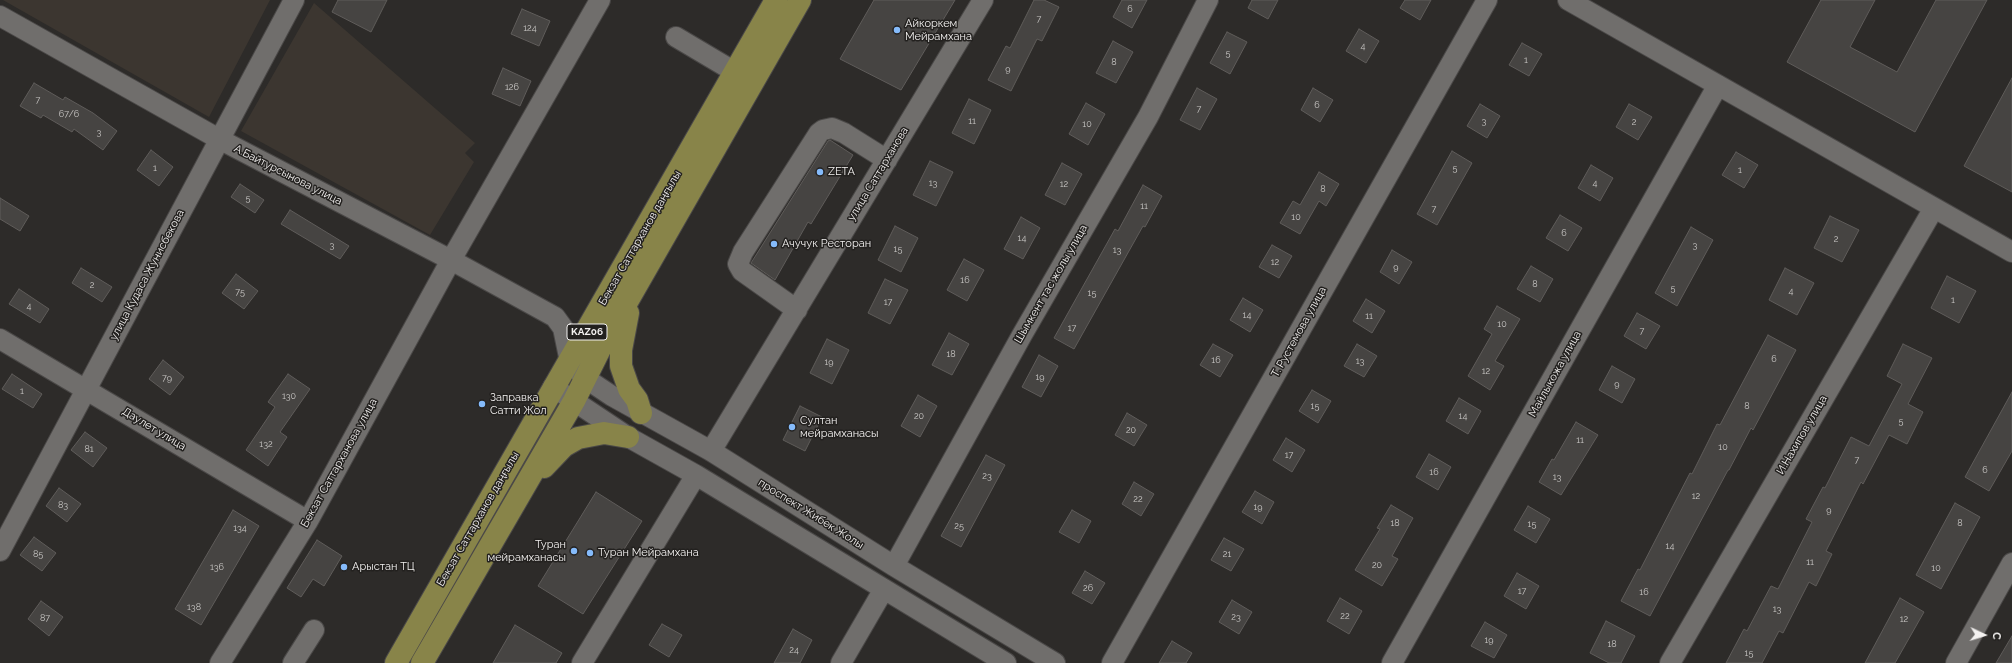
<!DOCTYPE html>
<meta charset="utf-8">
<style>
body{margin:0}
#map{position:relative;width:2012px;height:663px;overflow:hidden;background:#2d2b29;font-family:Raleway,sans-serif}
canvas{display:block}
.north{position:absolute;left:1964px;top:615px;width:40px;height:40px;-webkit-text-stroke:3px #23211f;paint-order:stroke;rotate:94deg;font-size:11px;font-weight:700;line-height:16px;text-align:center;color:#f3f1f0}
.north::after{content:'';display:block;margin:auto;width:14px;height:18px;background:#f3f1f0;clip-path:polygon(50% 0,100% 100%,50% 72%,0 100%)}
</style>
<div id="map">
<canvas width="2012" height="663"></canvas>
<div class="north">С</div>
</div>
<script>
const g = document.querySelector('canvas').getContext('2d');
g.lineJoin = 'round';
function fillPath(path, color) {
  g.fillStyle = color;
  g.fill(path, 'evenodd');
}
function poly(rows) {
  const path = new Path2D();
  for (const r of rows) {
    path.moveTo(r[0], r[1]);
    for (let i = 2; i < r.length; i += 2) path.lineTo(r[i], r[i + 1]);
  }
  return path;
}
function stroke(path, color, width, dash) {
  g.strokeStyle = color;
  g.lineWidth = width;
  g.lineCap = dash ? 'butt' : 'round';
  g.setLineDash(dash || []);
  g.stroke(path);
}
function drawText(font, color, halo, rows, align = 'center') {
  g.font = font + ' Raleway,sans-serif';
  g.lineWidth = 3;
  g.setLineDash([]);
  g.textBaseline = 'middle';
  g.strokeStyle = halo;
  g.fillStyle = color;
  for (const [text, x, y, turn = 0] of rows) {
    g.save();
    g.translate(x, y);
    g.rotate((+turn || 0) * Math.PI / 180);
    g.textAlign = isNaN(turn) ? turn : align;
    if (halo) g.strokeText(text, 0, 0);
    g.fillText(text, 0, 0);
    g.restore();
  }
}
const built = poly([
 [3,0,270,0,209,117],
 [314,3,475,143,465,153,474,162,430,235,241,131]
]);
const building = poly([
 [338,0,387,0,371,32,332,12,338,0],
 [874,0,955,0,901,90,840,59,874,0],
 [1034,0,1044,0,1059,7,1042,41,1037,39,1011,91,988,80,1006,46,1010,48,1034,0],
 [1122,0,1147,0,1132,28,1113,17,1122,0],
 [1252,0,1278,0,1268,19,1248,8,1252,0],
 [1405,0,1431,0,1420,20,1400,8,1405,0],
 [1821,0,1875,0,1850,47,1897,72,1936,0,1987,0,1915,132,1787,62,1821,0],
 [522,9,550,21,539,46,511,34,522,9],
 [1359,29,1379,41,1366,63,1346,51,1359,29],
 [1227,32,1247,42,1230,74,1210,63,1227,32],
 [1113,41,1133,52,1116,83,1096,73,1113,41],
 [1522,43,1542,54,1529,76,1509,65,1522,43],
 [503,68,531,81,520,106,492,94,503,68],
 [2012,78,2012,192,1964,166,2012,78],
 [34,83,63,100,65,97,93,113,117,131,103,150,74,129,72,132,43,115,41,118,20,106,34,83],
 [1197,88,1217,99,1200,130,1180,120,1197,88],
 [1313,88,1333,100,1320,122,1301,110,1313,88],
 [969,99,991,110,974,144,952,133,969,99],
 [1086,103,1105,114,1088,145,1069,134,1086,103],
 [1480,104,1500,116,1487,138,1467,126,1480,104],
 [1629,104,1652,117,1638,140,1616,127,1629,104],
 [830,140,853,155,811,224,808,222,775,280,751,263,828,141,830,140],
 [151,150,173,167,159,186,137,170,151,150],
 [1452,151,1472,163,1437,225,1417,214,1452,151],
 [1736,152,1758,165,1744,188,1722,175,1736,152],
 [930,161,953,172,936,206,913,195,930,161],
 [1062,163,1082,174,1065,205,1045,195,1062,163],
 [1591,165,1613,178,1600,201,1578,188,1591,165],
 [1319,172,1339,184,1326,206,1319,201,1300,234,1280,223,1293,201,1300,205,1319,172],
 [240,184,264,200,255,213,231,197,240,184],
 [1143,185,1162,196,1145,227,1143,226,1074,349,1054,338,1115,229,1118,231,1143,185],
 [0,198,29,216,20,231,0,219,0,198],
 [290,210,349,246,340,259,281,224,290,210],
 [1560,215,1582,228,1568,251,1546,238,1560,215],
 [1830,216,1859,230,1842,262,1814,248,1830,216],
 [1021,217,1040,228,1023,259,1004,249,1021,217],
 [895,226,918,238,901,272,878,260,895,226],
 [1691,227,1713,240,1677,306,1655,293,1691,227],
 [1272,245,1292,256,1279,278,1259,267,1272,245],
 [1392,250,1412,262,1399,284,1380,272,1392,250],
 [964,259,984,270,967,301,947,290,964,259],
 [1531,266,1553,279,1540,302,1517,289,1531,266],
 [81,268,112,287,102,302,72,283,81,268],
 [1785,268,1814,283,1797,315,1769,300,1785,268],
 [236,274,258,291,244,309,222,293,236,274],
 [1947,276,1976,291,1959,323,1931,308,1947,276],
 [885,279,908,290,890,324,868,313,885,279],
 [19,289,49,309,40,323,9,304,19,289],
 [1243,298,1263,310,1250,332,1230,320,1243,298],
 [1366,299,1385,311,1372,333,1353,321,1366,299],
 [1497,306,1520,319,1495,361,1504,366,1490,390,1468,376,1492,334,1484,329,1497,306],
 [1637,313,1660,326,1646,349,1624,336,1637,313],
 [949,333,969,344,952,375,932,365,949,333],
 [1768,335,1796,350,1753,430,1751,428,1729,470,1728,470,1650,616,1621,601,1638,569,1640,570,1690,473,1692,474,1717,424,1720,425,1768,335],
 [827,339,849,350,832,384,810,373,827,339],
 [1213,344,1233,355,1220,377,1200,365,1213,344],
 [1357,344,1377,356,1364,377,1344,366,1357,344],
 [1903,344,1932,358,1908,404,1923,412,1907,444,1889,435,1863,484,1861,482,1826,551,1832,554,1816,586,1809,582,1783,633,1779,631,1762,663,1726,663,1744,629,1747,631,1771,586,1778,589,1812,522,1806,519,1823,487,1825,488,1851,437,1869,446,1902,384,1887,376,1903,344],
 [1039,355,1058,366,1041,397,1022,387,1039,355],
 [163,360,184,377,170,395,149,379,163,360],
 [1612,366,1635,379,1622,403,1599,390,1612,366],
 [12,374,42,394,33,408,2,389,12,374],
 [288,374,310,389,280,432,287,437,268,466,246,450,275,407,268,402,288,374],
 [1312,390,1331,401,1318,423,1299,411,1312,390],
 [2012,392,2012,451,1989,491,1965,477,2012,392],
 [918,395,937,406,920,437,901,426,918,395],
 [1459,398,1481,411,1468,434,1446,421,1459,398],
 [800,406,822,417,805,451,783,440,800,406],
 [1127,413,1147,425,1134,446,1115,435,1127,413],
 [1576,422,1598,435,1561,495,1539,482,1552,459,1554,460,1576,422],
 [85,432,107,448,93,467,71,450,85,432],
 [1286,438,1305,450,1292,472,1273,460,1286,438],
 [1429,454,1451,467,1438,490,1416,477,1429,454],
 [986,455,1005,465,961,547,941,536,986,455],
 [1134,482,1154,494,1141,516,1122,504,1134,482],
 [59,488,81,504,67,522,46,506,59,488],
 [1255,491,1274,502,1262,524,1242,512,1255,491],
 [596,492,642,521,583,614,538,586,596,492],
 [1955,503,1980,517,1941,589,1916,575,1955,503],
 [1391,505,1413,518,1392,556,1398,559,1382,586,1355,570,1380,529,1377,528,1391,505],
 [1528,506,1550,519,1536,543,1514,530,1528,506],
 [233,510,259,526,201,625,175,609,233,510],
 [1072,510,1091,521,1079,543,1059,532,1072,510],
 [34,537,56,553,42,571,20,555,34,537],
 [1224,538,1244,549,1231,571,1211,560,1224,538],
 [317,540,342,556,324,586,313,579,301,597,287,588,317,540],
 [1085,571,1105,583,1092,604,1072,593,1085,571],
 [1517,573,1539,586,1526,609,1504,596,1517,573],
 [1340,598,1362,611,1349,634,1327,621,1340,598],
 [1900,598,1924,612,1895,663,1865,663,1900,598],
 [1232,600,1252,612,1239,634,1219,622,1232,600],
 [41,601,63,617,49,636,28,619,41,601],
 [1606,621,1635,636,1621,663,1609,663,1590,653,1606,621],
 [1485,622,1507,635,1494,658,1471,646,1485,622],
 [662,624,682,635,669,657,649,645,662,624],
 [515,625,562,653,556,663,493,663,515,625],
 [793,629,812,640,800,663,774,663,793,629],
 [2012,636,2012,663,1996,663,2012,636],
 [1172,641,1192,653,1186,663,1159,663,1172,641]
]);
const minor = poly([
 [1568,0,2012,252],
 [0,16,219,139,451,260,555,317,563,328,570,362,585,378,612,396,711,451,894,566,1055,663],
 [676,37,735,72],
 [797,310,742,271,738,264,743,252,819,133,823,130,832,128,844,133,887,160],
 [0,339,308,521],
 [553,387,628,437,696,475,1006,663],
 [711,451,983,0],
 [0,551,294,0],
 [894,566,1022,335,1148,117,1208,0],
 [220,663,308,521,451,260,600,0],
 [293,663,314,630],
 [582,663,696,475],
 [841,663,884,589],
 [1112,663,1487,0],
 [1392,663,1718,85],
 [1670,663,1934,208],
 [1956,663,2012,563]
]);
const major = poly([
 [628,313,621,350,621,366,629,389,637,400,641,413],
 [544,467,564,446,578,438,604,433,628,437],
 [396,663,776,0],
 [422,663,574,401,600,349,800,0]
]);
const markers = [
 [897,30,4,"#85bbfb"],
 [820,172,4,"#85bbfb"],
 [774,244,4,"#85bbfb"],
 [482,404,4,"#85bbfb"],
 [792,427,4,"#85bbfb"],
 [574,551,4,"#85bbfb"],
 [590,553,4,"#85bbfb"],
 [344,567,4,"#85bbfb"]
];
const numberNames = [
 ["6",1130,9],
 ["7",1039,19],
 ["124",530,28],
 ["4",1363,46],
 ["5",1228,53],
 ["1",1526,60],
 ["8",1114,62],
 ["9",1008,69],
 ["126",512,87],
 ["7",38,100],
 ["6",1317,105],
 ["7",1199,109],
 ["67/6",69,114],
 ["11",972,121],
 ["3",1484,121],
 ["2",1634,122],
 ["10",1087,124],
 ["3",99,132],
 ["1",155,168],
 ["5",1455,168],
 ["1",1740,170],
 ["13",933,183],
 ["4",1595,183],
 ["12",1064,184],
 ["8",1323,189],
 ["5",248,198],
 ["11",1144,206],
 ["7",1434,209],
 ["10",1296,217],
 ["6",1564,233],
 ["14",1022,238],
 ["2",1836,239],
 ["3",332,245],
 ["3",1695,245],
 ["15",898,249],
 ["13",1117,250],
 ["12",1275,262],
 ["9",1396,267],
 ["16",965,280],
 ["8",1535,284],
 ["2",92,285],
 ["5",1673,288],
 ["4",1791,291],
 ["75",240,292],
 ["15",1092,293],
 ["1",1953,300],
 ["17",888,302],
 ["4",29,306],
 ["14",1247,315],
 ["11",1369,316],
 ["10",1502,324],
 ["17",1072,328],
 ["7",1642,331],
 ["18",951,354],
 ["6",1774,359],
 ["16",1216,360],
 ["13",1360,361],
 ["19",829,362],
 ["12",1486,371],
 ["19",1040,377],
 ["79",167,378],
 ["9",1617,384],
 ["1",22,391],
 ["130",289,396],
 ["15",1315,406],
 ["8",1747,406],
 ["20",919,416],
 ["14",1463,416],
 ["5",1901,421],
 ["20",1131,430],
 ["11",1580,440],
 ["132",266,444],
 ["10",1723,447],
 ["81",89,449],
 ["17",1289,455],
 ["7",1857,460],
 ["6",1985,470],
 ["16",1434,472],
 ["23",987,476],
 ["13",1557,477],
 ["12",1696,496],
 ["22",1138,499],
 ["83",63,505],
 ["19",1258,507],
 ["9",1829,510],
 ["18",1395,523],
 ["8",1960,523],
 ["15",1532,524],
 ["25",959,526],
 ["134",240,528],
 ["14",1670,546],
 ["85",38,554],
 ["21",1227,554],
 ["11",1810,562],
 ["20",1377,565],
 ["136",217,567],
 ["10",1936,568],
 ["26",1088,588],
 ["17",1522,591],
 ["16",1644,592],
 ["138",194,607],
 ["13",1777,609],
 ["22",1345,616],
 ["23",1236,617],
 ["87",45,618],
 ["12",1904,619],
 ["19",1489,640],
 ["18",1612,644],
 ["24",794,650],
 ["15",1749,653]
];
const shields = [
 [587,332,40]
];
const shieldNames = [
 ["KАZ06",587,332]
];
const poiNames = [
 ["Айкоркем",905,24],
 ["Мейрамхана",905,37],
 ["ZETA",828,172],
 ["Ачучук Ресторан",782,244],
 ["Заправка",490,398],
 ["Сатти Жол",490,411],
 ["Султан",800,421],
 ["мейрамханасы",800,434],
 ["Туран",566,545,"right"],
 ["мейрамханасы",566,558,"right"],
 ["Туран Мейрамхана",598,553],
 ["Арыстан ТЦ",352,567]
];
const streetNames = [
 ["улица Саттарханова",878,174,-59],
 ["А.Байтурсынова улица",288,175,27],
 ["Бекзат Саттарханов даңғылы",640,238,-60],
 ["улица Кудаса Жунисбекова",147,275,-62],
 ["Шымкент тас жолы улица",1051,284,-60],
 ["Т. Рустемова улица",1299,332,-61],
 ["Майлыкожа улица",1555,374,-61],
 ["Даулет улица",154,429,31],
 ["И.Нахипов улица",1802,435,-60],
 ["Бекзат Саттарханова улица",339,463,-61],
 ["проспект Жибек Жолы",811,514,32],
 ["Бекзат Саттарханов даңғылы",478,519,-60]
];
fillPath(built, '#3c3630');
fillPath(building, '#464442');
stroke(building, '#5f5c5a', 1);
stroke(minor, '#4a4847', 22);
stroke(major, '#4a4847', 24);
stroke(minor, '#706e6c', 20);
stroke(major, '#888449', 22);
for (const [x, y, r, color] of markers) {
  const dot = new Path2D();
  dot.arc(x, y, r, 0, 2 * Math.PI);
  g.fillStyle = color;
  g.fill(dot);
  stroke(dot, '#23211f', 1.5);
}
drawText('9px', '#c8c6c4', null, numberNames);
for (const [x, y, w] of shields) {
  const box = new Path2D();
  box.roundRect(x - w / 2, y - 8, w, 16, 3);
  g.fillStyle = '#23211f';
  g.fill(box);
  stroke(box, '#f3f1f0', 1);
}
drawText('bold 10px', '#f3f1f0', null, shieldNames);
drawText('11px', '#f3f1f0', '#23211f', poiNames, 'left');
drawText('11px', '#f3f1f0', '#23211f', streetNames);
</script>
